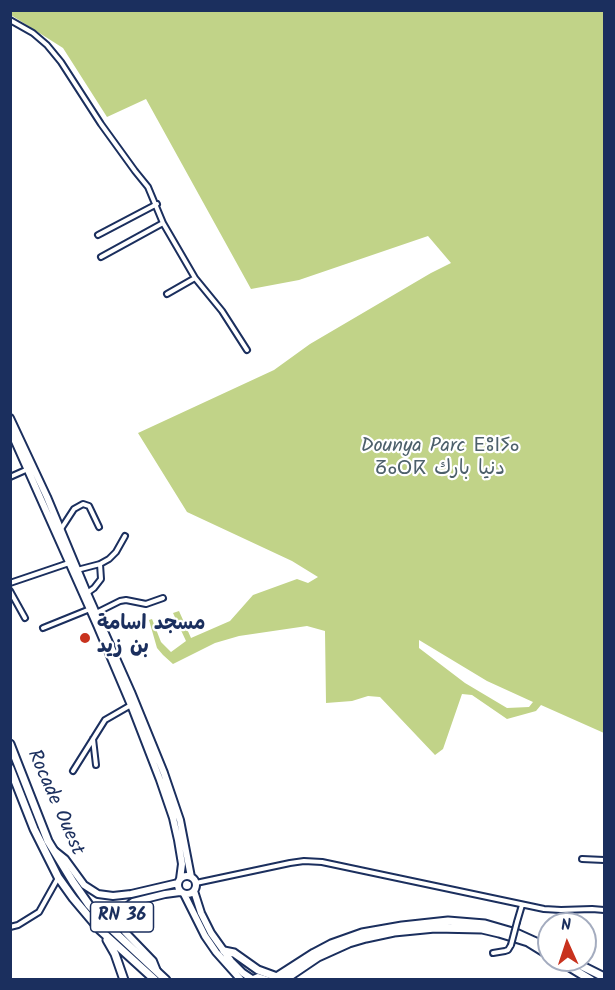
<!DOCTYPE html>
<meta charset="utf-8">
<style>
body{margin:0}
#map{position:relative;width:615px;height:990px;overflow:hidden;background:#fff;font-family:Kalam,sans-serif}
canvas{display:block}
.frame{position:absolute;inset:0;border:12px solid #1b2f5e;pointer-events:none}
.north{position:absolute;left:537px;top:912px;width:60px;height:60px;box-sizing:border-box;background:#fff;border:2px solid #a4acbf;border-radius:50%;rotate:357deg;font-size:16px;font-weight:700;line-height:24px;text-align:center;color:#1b2f5e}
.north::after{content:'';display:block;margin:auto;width:21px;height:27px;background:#c8321e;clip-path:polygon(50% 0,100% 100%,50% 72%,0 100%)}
</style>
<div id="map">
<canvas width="615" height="990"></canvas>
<div class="frame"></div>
<div class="north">N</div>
</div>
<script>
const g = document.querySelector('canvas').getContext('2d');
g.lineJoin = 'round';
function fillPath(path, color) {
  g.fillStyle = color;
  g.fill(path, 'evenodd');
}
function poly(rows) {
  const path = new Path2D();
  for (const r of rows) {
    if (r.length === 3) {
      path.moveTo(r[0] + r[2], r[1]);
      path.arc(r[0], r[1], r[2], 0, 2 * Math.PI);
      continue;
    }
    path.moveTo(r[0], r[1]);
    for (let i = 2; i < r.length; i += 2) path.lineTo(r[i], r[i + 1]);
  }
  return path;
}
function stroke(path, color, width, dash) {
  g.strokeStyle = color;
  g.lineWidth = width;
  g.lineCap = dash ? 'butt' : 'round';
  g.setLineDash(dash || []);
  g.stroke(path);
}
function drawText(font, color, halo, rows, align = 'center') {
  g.font = font + ' Kalam,"Playpen Sans Arabic","Noto Sans Tifinagh",sans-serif';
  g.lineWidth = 4.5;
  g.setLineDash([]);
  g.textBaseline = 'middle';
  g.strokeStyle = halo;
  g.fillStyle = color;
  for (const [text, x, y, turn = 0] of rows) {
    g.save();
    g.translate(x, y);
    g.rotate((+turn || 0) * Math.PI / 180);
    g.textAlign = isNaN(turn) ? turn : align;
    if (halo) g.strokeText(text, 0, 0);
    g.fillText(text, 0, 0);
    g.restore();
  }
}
const green = poly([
 [10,11,604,11,604,733,541,705,536,711,507,719,472,695,462,694,443,749,435,755,380,697,368,696,352,701,326,703,325,631,307,626,239,636,215,643,173,664,163,655,157,648,149,620,152,619,161,642,171,652,186,641,173,613,179,611,191,638,230,621,253,595,297,579,308,583,318,577,292,561,187,512,138,433,274,370,310,344,431,273,451,263,428,236,299,280,251,289,146,99,107,117,63,48,11,15],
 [419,640,487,681,533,702,529,707,507,708,465,683,419,648]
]);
const street = poly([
 [10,20,33,33,47,45,61,62,101,124,135,171,148,187,163,223,195,278,222,311,247,350],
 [98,235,157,204],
 [101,257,163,223],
 [167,294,195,278],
 [10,477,28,469],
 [61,529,74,509,83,504,89,506,99,527],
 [77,570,100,564,109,559,116,552,125,536],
 [10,583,69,563],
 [10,591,25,618],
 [87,593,94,588,101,579,100,564],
 [96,613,120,601,126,600,146,604,163,598],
 [43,628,90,609],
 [93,739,96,765],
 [73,771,105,720,131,705],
 [582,859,604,860],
 [196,883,290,863,304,861,322,862,544,909,561,910,592,909,604,910],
 [517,922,522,905],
 [10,927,18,925,39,912,58,878],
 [493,953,505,951,508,950,511,945]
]);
const primary = poly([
 [10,418,47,497,87,593,131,692,164,773,180,820,191,877],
 [10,430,97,625,131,705,160,780,173,818,178,840,182,864,180,879],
 [55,851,65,859,84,885,98,894,113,896,131,894,178,883],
 [187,885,9],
 [194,891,201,913,211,933,231,961,243,973,252,979],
 [184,894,205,936,216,952,241,980],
 [157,971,153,961,125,932,122,926,121,917,125,908,133,902,165,894,180,892],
 [251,980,258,977,267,980]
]);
const highway = poly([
 [10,744,48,841,73,882,89,905,107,925,166,980],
 [10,768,34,829,58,877,73,898,100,930,155,980],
 [107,940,115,954,124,980],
 [224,951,234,953,258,970,277,977],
 [558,960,591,980],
 [570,960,604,977],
 [272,980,314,953,331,944,362,933,402,926,448,921,485,924,516,933,549,948],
 [284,980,318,957,349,943,366,938,394,932,435,928,482,929,499,933,528,942,549,955]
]);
const streetBridge = poly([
 [511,945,517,922]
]);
const markers = [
 [85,638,6,"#c8321e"]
];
const shields = [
 [122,917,63]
];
const shieldNames = [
 ["RN 36",122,917]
];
const parkNames = [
 ["Dounya Parc ⴹⵓⵏⵢⴰ",440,448],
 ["ⵒⴰⵔⴽ دنيا بارك",440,471]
];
const poiNames = [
 ["مسجد اسامة",97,626],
 ["بن زيد",97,649]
];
const streetNames = [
 ["Rocade Ouest",54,803,66]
];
fillPath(green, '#c1d388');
stroke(street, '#1b2f5e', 8);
stroke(primary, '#1b2f5e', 10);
stroke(highway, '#1b2f5e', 11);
stroke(street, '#fff', 4);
stroke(primary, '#fff', 6);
stroke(highway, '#fff', 7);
stroke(streetBridge, '#1b2f5e', 8, []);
stroke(streetBridge, '#fff', 4);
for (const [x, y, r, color] of markers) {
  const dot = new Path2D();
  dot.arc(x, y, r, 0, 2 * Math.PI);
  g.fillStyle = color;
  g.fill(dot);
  stroke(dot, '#fff', 2);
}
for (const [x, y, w] of shields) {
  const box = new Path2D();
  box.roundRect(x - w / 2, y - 15, w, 30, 4.5);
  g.fillStyle = '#fff';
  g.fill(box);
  stroke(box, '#1b2f5e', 1.5);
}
drawText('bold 18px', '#1b2f5e', null, shieldNames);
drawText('20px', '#4d606b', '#fff', parkNames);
drawText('bold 20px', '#1b2f5e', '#fff', poiNames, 'left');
drawText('20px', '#1b2f5e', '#fff', streetNames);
</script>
